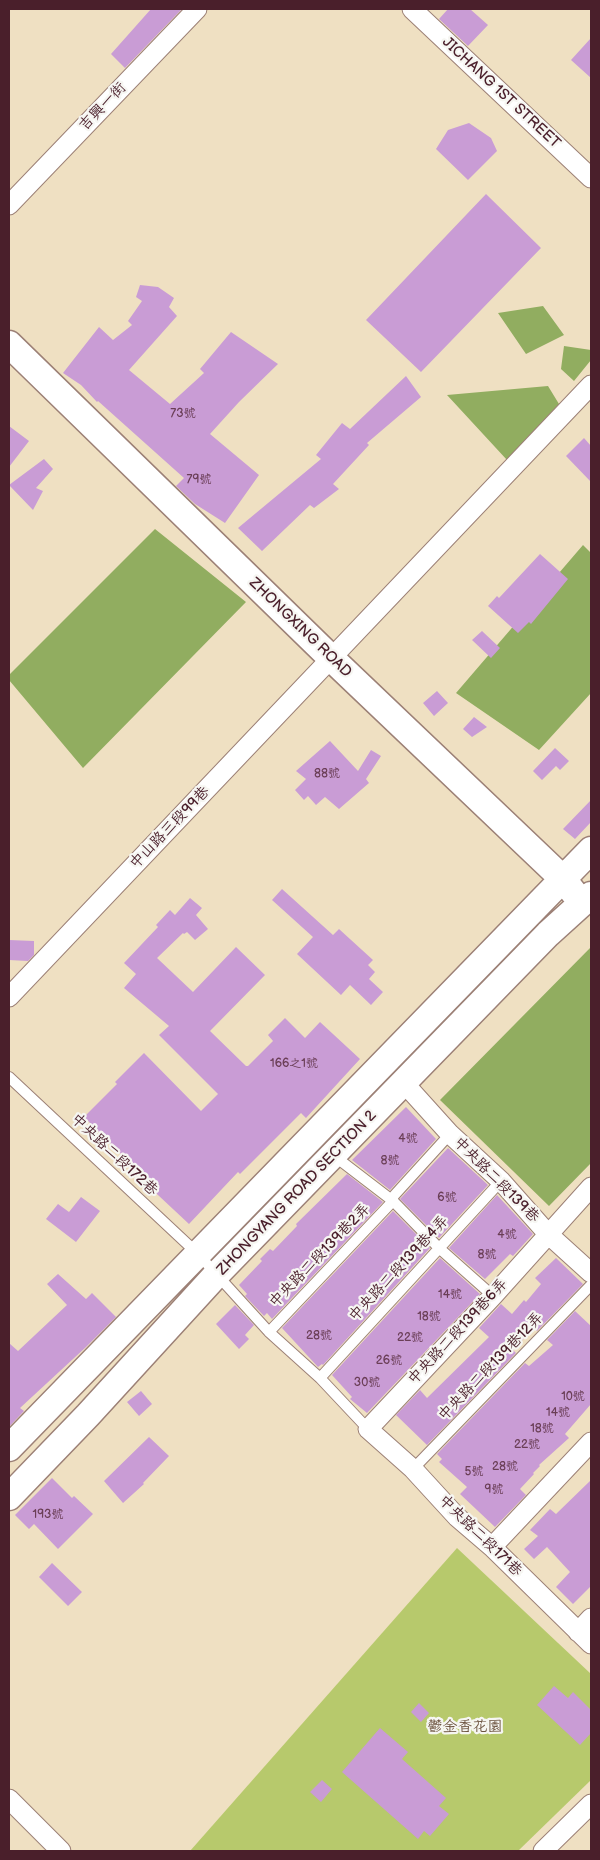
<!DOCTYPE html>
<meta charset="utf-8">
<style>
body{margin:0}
#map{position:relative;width:600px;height:1860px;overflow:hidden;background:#efe0c2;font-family:"Balsamiq Sans",sans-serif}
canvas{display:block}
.frame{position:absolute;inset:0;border:10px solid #4a1f2b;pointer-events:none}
</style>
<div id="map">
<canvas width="600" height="1860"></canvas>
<div class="frame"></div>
</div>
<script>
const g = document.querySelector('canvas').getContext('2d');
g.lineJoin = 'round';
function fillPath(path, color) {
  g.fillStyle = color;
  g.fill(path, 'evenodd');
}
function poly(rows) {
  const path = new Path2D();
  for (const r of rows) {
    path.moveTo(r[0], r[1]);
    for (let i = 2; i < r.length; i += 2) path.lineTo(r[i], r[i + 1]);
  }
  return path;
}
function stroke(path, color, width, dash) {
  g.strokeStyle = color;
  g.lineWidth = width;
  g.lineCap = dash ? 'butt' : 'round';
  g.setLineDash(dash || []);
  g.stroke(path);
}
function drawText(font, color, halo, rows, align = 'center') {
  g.font = font + ' "Balsamiq Sans","LXGW WenKai TC",sans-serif';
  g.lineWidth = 4.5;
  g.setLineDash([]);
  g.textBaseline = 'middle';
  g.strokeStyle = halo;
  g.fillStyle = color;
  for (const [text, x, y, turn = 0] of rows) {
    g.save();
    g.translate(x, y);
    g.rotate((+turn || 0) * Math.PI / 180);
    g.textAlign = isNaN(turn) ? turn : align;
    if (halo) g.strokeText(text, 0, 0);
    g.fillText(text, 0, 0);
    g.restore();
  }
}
const green = poly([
 [457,1548,591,1674,591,1780,518,1851,190,1851]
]);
const forest = poly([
 [543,306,564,335,526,354,498,313],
 [564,346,591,350,591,360,574,381,561,369],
 [548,386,559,404,507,460,447,395],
 [155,529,246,602,83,768,9,680,9,675],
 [583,545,591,553,591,693,539,750,456,693],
 [591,947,591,1163,549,1206,440,1100]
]);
const building = poly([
 [151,9,182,9,125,68,111,54],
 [448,9,470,9,488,25,468,46,439,19],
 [591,38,591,78,571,60],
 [469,123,491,138,497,151,468,180,436,149,448,130],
 [486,194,541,248,421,372,366,320],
 [140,285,158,287,174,298,169,307,177,316,129,370,170,404,204,373,200,369,231,332,278,364,239,402,210,434,259,475,225,523,195,504,176,486,184,478,98,401,97,402,81,385,63,373,99,327,113,340,132,325,128,321,142,301,136,297],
 [406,376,421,397,367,443,369,445,333,484,339,489,314,508,310,505,262,551,238,528,321,459,316,455,342,423,350,429],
 [9,426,29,441,9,467],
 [584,438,591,446,591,482,566,456],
 [44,459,53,469,36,488,43,491,33,510,9,485],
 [540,554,568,579,531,624,529,622,518,633,488,606,497,596,499,598],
 [482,631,500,648,491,658,472,640],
 [437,691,448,703,434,716,423,703],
 [474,717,487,727,472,737,463,729],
 [330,741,358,771,371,750,381,756,366,779,369,783,339,809,325,797,316,805,308,796,304,800,295,790,306,779,296,771],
 [555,748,569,761,560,770,556,766,542,780,533,771],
 [591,800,591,822,575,839,563,829],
 [282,889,333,935,339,929,373,960,368,965,375,972,369,979,383,992,371,1005,350,985,341,995,297,954,313,937,272,900],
 [190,898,202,908,196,915,208,929,195,940,187,932,184,934,183,933,157,958,193,992,236,947,265,975,210,1031,246,1066,248,1066,273,1041,268,1035,285,1018,305,1038,320,1022,360,1059,306,1118,301,1113,240,1174,238,1172,189,1224,143,1181,145,1178,84,1117,117,1084,115,1082,144,1053,201,1111,218,1094,159,1035,169,1026,124,988,136,974,124,963,158,927,156,925,170,910,175,915],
 [9,940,34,941,34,955,28,961,9,960],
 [406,1107,436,1139,390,1190,352,1160],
 [448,1148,488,1185,439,1238,400,1199],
 [347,1174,383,1202,272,1319,267,1313,264,1316,245,1296,247,1294,239,1285,262,1261,260,1259,270,1249,273,1251,297,1226,296,1224],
 [497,1195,533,1234,513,1256,510,1254,485,1279,449,1248],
 [81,1197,100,1211,76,1242,46,1219,58,1204,69,1212],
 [393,1211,430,1248,323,1365,322,1364,318,1367,282,1328],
 [440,1258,480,1294,367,1413,350,1399,352,1397,332,1375],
 [556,1258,583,1284,537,1331,534,1328,513,1350,516,1353,427,1445,396,1415,420,1390,427,1398,489,1337,479,1328,501,1304,512,1314,524,1300,526,1302,541,1284,535,1278],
 [58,1274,86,1299,92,1293,116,1317,86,1347,20,1408,24,1411,9,1427,9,1343,18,1351,67,1305,47,1284],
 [235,1305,254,1325,245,1335,249,1339,239,1349,216,1324],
 [575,1311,591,1326,591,1404,565,1434,569,1438,539,1465,540,1466,533,1473,534,1474,520,1489,526,1495,495,1527,460,1494,467,1487,439,1462,442,1459,437,1454,525,1363,529,1366,553,1345,547,1340],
 [141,1391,152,1404,139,1416,127,1402],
 [149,1437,169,1456,143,1483,144,1484,123,1503,104,1481],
 [52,1478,72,1498,74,1496,93,1514,58,1549,34,1524,29,1529,15,1515],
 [591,1480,591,1586,573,1604,556,1587,570,1572,547,1547,534,1559,524,1549,538,1536,530,1530,550,1509,556,1514],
 [52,1563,82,1592,68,1606,39,1577],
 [554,1686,568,1698,573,1692,591,1710,591,1733,580,1745,537,1705],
 [419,1703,429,1713,421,1722,411,1712],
 [380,1728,408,1752,402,1759,446,1798,439,1806,449,1814,430,1836,424,1831,418,1839,342,1772],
 [322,1780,332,1789,321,1802,310,1792]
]);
const lane = poly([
 [9,1077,198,1254,269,1332,320,1378,368,1429],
 [333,1155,393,1201,439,1248,493,1296],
 [390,1200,450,1134],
 [269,1332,393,1201],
 [320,1378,501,1181],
 [413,1469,591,1285]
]);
const street = poly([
 [412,9,591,178],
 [9,205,197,9],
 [9,997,591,385],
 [404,1083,450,1134,501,1181,548,1234,591,1273],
 [591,1187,493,1296,368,1429,413,1469,457,1517,492,1547,591,1644],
 [492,1547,591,1442],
 [578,1632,591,1618],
 [9,1799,61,1851],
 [543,1851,591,1804]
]);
const secondary = poly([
 [9,344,332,659,563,879,574,893],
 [9,1448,591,850],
 [9,1497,88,1415,217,1274,548,934,591,895]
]);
const numberNames = [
 ["73號",183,414],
 ["79號",199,480],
 ["88號",327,774],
 ["166之1號",294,1064],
 ["4號",408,1139],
 ["8號",390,1161],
 ["6號",447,1198],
 ["4號",507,1235],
 ["8號",487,1255],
 ["14號",450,1295],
 ["18號",429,1317],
 ["28號",319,1336],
 ["22號",410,1338],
 ["26號",389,1361],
 ["30號",367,1383],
 ["10號",573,1397],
 ["14號",558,1413],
 ["18號",542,1429],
 ["22號",527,1445],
 ["28號",505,1467],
 ["5號",474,1472],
 ["9號",494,1490],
 ["193號",48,1515]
];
const streetNames = [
 ["JICHANG 1ST STREET",501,93,43],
 ["吉興一街",103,107,-46],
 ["ZHONGXING ROAD",300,628,44],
 ["中山路三段99巷",170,828,-46],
 ["中央路二段172巷",114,1155,43],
 ["中央路二段139巷",496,1180,45],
 ["ZHONGYANG ROAD SECTION 2",297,1193,-46],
 ["中央路二段139巷2弄",320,1256,-46],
 ["中央路二段139巷4弄",399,1269,-47],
 ["中央路二段139巷6弄",458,1332,-47],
 ["中央路二段139巷12弄",491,1367,-46],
 ["中央路二段171巷",480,1536,44]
];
const parkNames = [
 ["鬱金香花園",465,1727]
];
fillPath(green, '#b7c96c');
fillPath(forest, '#91ad60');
fillPath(building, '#c99cd5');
stroke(lane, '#9c8076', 12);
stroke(street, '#9c8076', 21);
stroke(secondary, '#9c8076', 29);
stroke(lane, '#fff', 10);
stroke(street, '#fff', 19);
stroke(secondary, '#fff', 26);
drawText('12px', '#6a3e56', null, numberNames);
drawText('15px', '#4a1f2b', '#f6f6f2', streetNames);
drawText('15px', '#6b523e', '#f6f6f2', parkNames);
</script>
